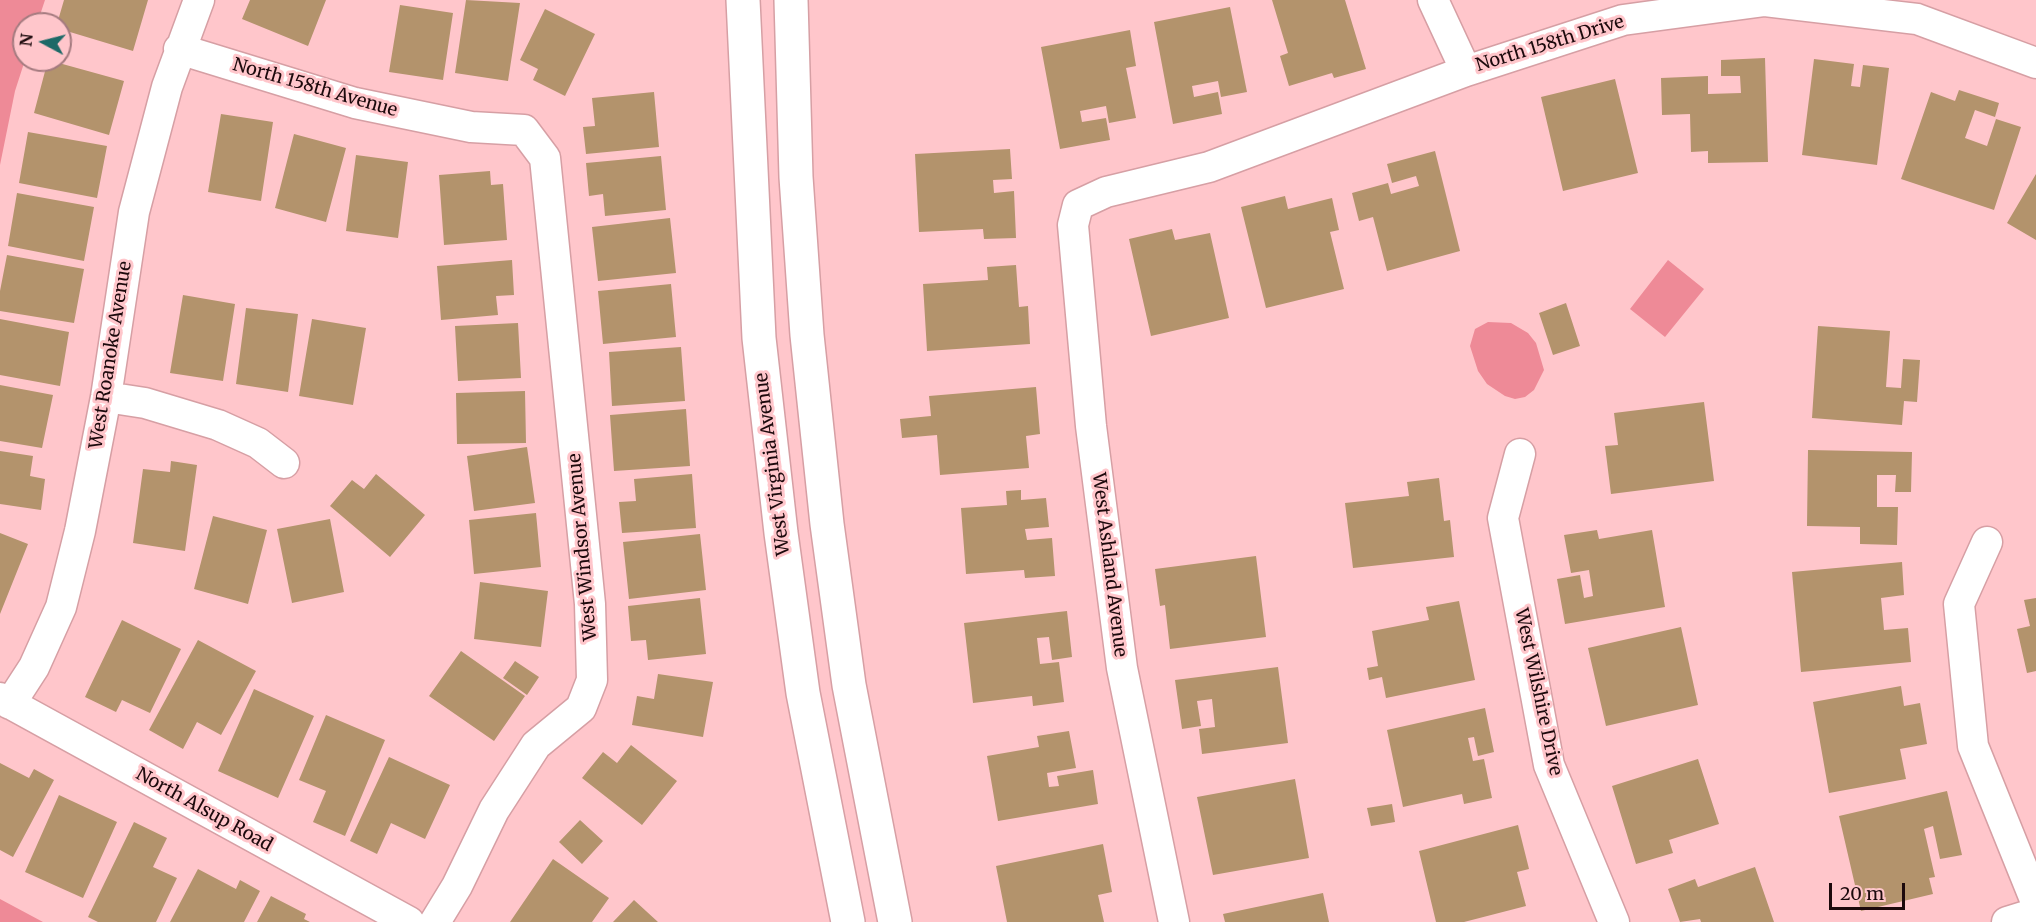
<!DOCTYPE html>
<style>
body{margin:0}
#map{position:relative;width:2036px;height:922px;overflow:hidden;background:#ffc6cb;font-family:Merriweather,serif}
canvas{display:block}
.north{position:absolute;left:12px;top:12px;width:60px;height:60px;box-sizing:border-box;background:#ffc6cb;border:2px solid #a47a7f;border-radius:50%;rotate:277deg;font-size:16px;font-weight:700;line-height:24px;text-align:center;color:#1c090c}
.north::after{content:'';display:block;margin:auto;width:21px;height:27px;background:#1d6967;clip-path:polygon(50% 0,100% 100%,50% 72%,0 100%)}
.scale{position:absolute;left:1829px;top:883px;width:76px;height:27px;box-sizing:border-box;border:3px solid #1c090c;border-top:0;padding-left:8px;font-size:18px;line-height:21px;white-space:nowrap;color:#1c090c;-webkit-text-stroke:4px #ffc6cb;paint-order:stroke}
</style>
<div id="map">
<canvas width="2036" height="922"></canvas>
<div class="north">N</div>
<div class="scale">20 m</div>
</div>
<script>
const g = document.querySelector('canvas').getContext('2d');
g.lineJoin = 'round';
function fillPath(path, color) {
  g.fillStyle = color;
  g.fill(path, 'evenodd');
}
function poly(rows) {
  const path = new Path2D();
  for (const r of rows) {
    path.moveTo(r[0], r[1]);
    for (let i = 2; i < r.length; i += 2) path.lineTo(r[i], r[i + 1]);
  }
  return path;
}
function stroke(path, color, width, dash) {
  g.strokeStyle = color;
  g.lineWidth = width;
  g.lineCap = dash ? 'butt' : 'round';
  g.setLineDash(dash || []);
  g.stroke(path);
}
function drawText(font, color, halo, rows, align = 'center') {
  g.font = font + ' Merriweather,serif';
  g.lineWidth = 6;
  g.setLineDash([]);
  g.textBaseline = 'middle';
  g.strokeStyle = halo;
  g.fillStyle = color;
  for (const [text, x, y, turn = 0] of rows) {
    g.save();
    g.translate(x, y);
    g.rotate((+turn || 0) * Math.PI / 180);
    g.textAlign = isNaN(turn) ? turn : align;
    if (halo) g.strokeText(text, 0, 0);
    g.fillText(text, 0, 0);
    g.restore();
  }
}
const green = poly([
 [0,0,45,0,37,24,24,24,25,60,15,91,0,165],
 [1668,260,1704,289,1665,337,1630,309],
 [1488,322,1511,323,1528,333,1536,343,1544,370,1534,390,1525,397,1515,399,1505,396,1487,384,1478,371,1470,346,1475,329],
 [0,899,43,922,0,922]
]);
const building = poly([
 [64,0,148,0,133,51,60,29,60,24,57,24],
 [250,0,326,0,308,46,242,19],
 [466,0,520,3,508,81,455,73],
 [1272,0,1345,0,1366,69,1334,78,1332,73,1289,86,1280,56,1288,53],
 [400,5,453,13,443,80,389,72],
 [1230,7,1247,92,1221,97,1218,81,1192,86,1194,97,1218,92,1222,114,1173,124,1154,22],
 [545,9,595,34,565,96,533,80,538,69,520,60],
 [1130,30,1136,66,1126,68,1136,118,1109,123,1106,106,1080,111,1082,122,1106,118,1110,140,1060,149,1041,47],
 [1765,58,1768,162,1708,163,1708,151,1691,152,1690,114,1662,115,1661,78,1708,76,1708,94,1741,93,1740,76,1721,76,1721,60],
 [1814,59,1854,64,1851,86,1860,87,1863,65,1889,68,1877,165,1802,155],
 [48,60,124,81,109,135,34,113],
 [1615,79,1638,173,1563,191,1541,97],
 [1959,90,1999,103,1995,117,1975,110,1965,138,1987,146,1996,119,2021,127,1994,210,1901,179,1931,92,1955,101],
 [654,92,659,147,586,154,583,127,595,126,592,98],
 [221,114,273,122,261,201,208,192],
 [28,132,107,146,97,198,19,183],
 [294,134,346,148,326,222,275,208],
 [1010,149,1012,179,993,180,994,193,1014,191,1016,238,984,239,983,229,919,232,915,154],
 [1435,151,1460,251,1387,271,1373,217,1359,221,1352,193,1388,183,1391,194,1419,186,1416,176,1392,183,1387,164],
 [356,155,408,162,398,238,346,231],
 [661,156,666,210,605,216,603,194,589,196,586,163],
 [490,171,491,185,503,184,507,240,444,245,439,175],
 [2036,174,2036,240,2007,223],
 [17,193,94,207,84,261,8,246],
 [1285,196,1288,209,1332,198,1339,230,1330,232,1344,289,1266,308,1241,207],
 [670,218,676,273,598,281,592,227],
 [1172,229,1175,240,1210,233,1229,318,1151,336,1129,239],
 [7,255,84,269,74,323,0,311,0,291],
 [512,260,514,295,496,296,498,315,441,320,437,266],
 [1016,265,1019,307,1028,306,1030,344,927,351,923,284,988,280,987,267],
 [671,284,676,337,603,344,598,291],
 [183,295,235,304,223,381,170,373],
 [1566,303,1580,346,1553,355,1539,313],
 [246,308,298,314,288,392,236,384],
 [0,319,69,332,60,386,0,375],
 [312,319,366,328,353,405,299,396],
 [518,323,521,378,458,381,455,326],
 [1818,326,1890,331,1886,387,1901,388,1903,359,1920,360,1917,402,1904,401,1902,425,1812,418],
 [681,347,685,401,612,406,609,352],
 [0,385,53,395,42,448,0,441],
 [1036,387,1040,434,1026,436,1029,468,940,475,937,435,902,438,900,419,931,416,929,396],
 [525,391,526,443,457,444,456,393],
 [1704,402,1714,481,1611,494,1605,446,1618,445,1614,413],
 [686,409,690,466,614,471,610,415],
 [527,447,535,503,474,511,467,456],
 [1808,450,1912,452,1911,492,1895,492,1896,475,1877,475,1877,507,1898,507,1897,545,1860,544,1860,527,1807,526],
 [0,451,33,456,30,476,45,479,41,510,0,504],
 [171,461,197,465,185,551,133,543,143,469,170,472],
 [376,474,425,515,390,557,330,506,352,480,364,489],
 [692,474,696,528,622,533,619,502,636,501,634,479],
 [1439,478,1444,521,1450,520,1454,557,1353,568,1345,503,1409,496,1407,482],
 [1021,490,1021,500,1046,498,1049,527,1025,529,1027,540,1052,538,1055,576,1025,578,1024,570,966,574,961,508,1007,505,1006,491],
 [536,513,541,567,474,574,469,520],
 [213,516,267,530,248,604,194,589],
 [330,519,344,592,292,603,277,529],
 [1597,530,1599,539,1652,530,1665,607,1565,624,1557,579,1580,575,1584,598,1593,596,1589,570,1571,573,1564,535],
 [0,533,28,544,0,614],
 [700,534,706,590,629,599,623,542],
 [1256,556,1266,637,1170,649,1165,605,1160,606,1155,569],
 [1902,562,1904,595,1881,598,1884,630,1908,628,1911,662,1801,672,1792,572],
 [480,582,548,591,541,647,474,639],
 [700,598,706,654,648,660,646,640,631,641,628,606],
 [2036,598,2036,671,2027,673,2017,629,2030,626,2024,600],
 [1459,601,1475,680,1386,698,1382,677,1369,680,1367,668,1378,666,1372,631,1429,620,1426,607],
 [1067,611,1072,657,1052,660,1049,637,1037,638,1040,664,1059,662,1064,702,1033,706,1032,696,973,703,964,623],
 [122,620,181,649,150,713,122,700,116,712,85,697],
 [1681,627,1698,705,1606,726,1588,648],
 [198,640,256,671,221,735,197,722,183,749,149,730],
 [461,651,525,696,494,741,429,696],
 [515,661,539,677,527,695,503,678],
 [1278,667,1288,743,1202,754,1199,729,1215,727,1212,699,1197,701,1201,726,1182,729,1175,680],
 [658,674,713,682,703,737,632,725,637,696,654,699],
 [1901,686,1904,706,1920,703,1927,744,1900,749,1906,779,1829,793,1813,702],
 [254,689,314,716,278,798,218,771],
 [1485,708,1494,752,1478,756,1474,737,1468,738,1473,761,1484,759,1492,798,1464,804,1462,794,1403,807,1387,730],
 [326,715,385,740,345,836,313,822,326,791,299,780],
 [1069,731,1076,768,1047,773,1049,787,1059,786,1057,776,1093,770,1098,804,998,821,987,756,1039,747,1037,736],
 [631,745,677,781,642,825,582,778,603,752,617,763],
 [389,757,450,785,425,839,391,823,377,854,350,841],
 [1698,759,1719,824,1669,840,1673,853,1636,864,1612,786],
 [0,763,29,778,34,769,54,780,13,857,0,850],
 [1295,779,1309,858,1213,875,1197,797],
 [1947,791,1962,855,1940,859,1933,826,1924,829,1935,877,1929,878,1933,894,1861,911,1839,816],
 [59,795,117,822,83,898,25,872],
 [1392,804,1395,822,1371,826,1367,808],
 [580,820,603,841,582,864,559,842],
 [134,822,167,838,153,867,177,878,156,922,98,922,88,917],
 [1518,825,1529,869,1517,872,1526,906,1464,922,1436,922,1419,851],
 [1103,844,1112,892,1098,895,1104,922,1007,922,996,866],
 [553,859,609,898,592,922,510,922],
 [1755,867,1774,922,1701,922,1700,919,1680,922,1668,889,1695,879,1698,887],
 [198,869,236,889,240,880,260,891,244,922,170,922],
 [1323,893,1329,922,1225,922,1223,914],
 [271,896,306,914,304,919,310,922,257,922],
 [634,900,658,922,613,922]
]);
const street = poly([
 [1433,0,1466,71],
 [179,49,355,103,471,127,524,130,545,158,590,604,592,680,581,708,536,745,494,810,457,886,435,922],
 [106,397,145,403,218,425,258,443,284,463],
 [1520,454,1503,518,1549,765,1614,922],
 [1987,542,1959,604,1973,746,2036,902],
 [0,698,409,922],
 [10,704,34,667,61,607,80,531,106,397,134,212,167,87,199,0],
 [1174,922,1122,668,1091,426,1073,225,1078,205,1106,192,1209,167,1466,71,1623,20,1765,1,1917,19,2036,63],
 [2007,922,2036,913]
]);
const secondary = poly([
 [743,0,759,338,781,533,803,693,848,922],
 [791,0,796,177,807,335,827,524,849,685,895,922]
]);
const streetNames = [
 ["North 158th Drive",1550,44,-17],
 ["North 158th Avenue",315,88,16],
 ["West Roanoke Avenue",111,355,-81],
 ["West Virginia Avenue",773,464,-97],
 ["West Windsor Avenue",583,547,-95],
 ["West Ashland Avenue",1109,565,83],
 ["West Wilshire Drive",1538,692,78],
 ["North Alsup Road",204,810,29]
];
fillPath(green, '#ee8a97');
fillPath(building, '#b3936c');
stroke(street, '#d69fa4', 33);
stroke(secondary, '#d69fa4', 36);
stroke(street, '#fff', 30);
stroke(secondary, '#fff', 33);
drawText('18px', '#1c090c', '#ffc6cb', streetNames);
</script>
